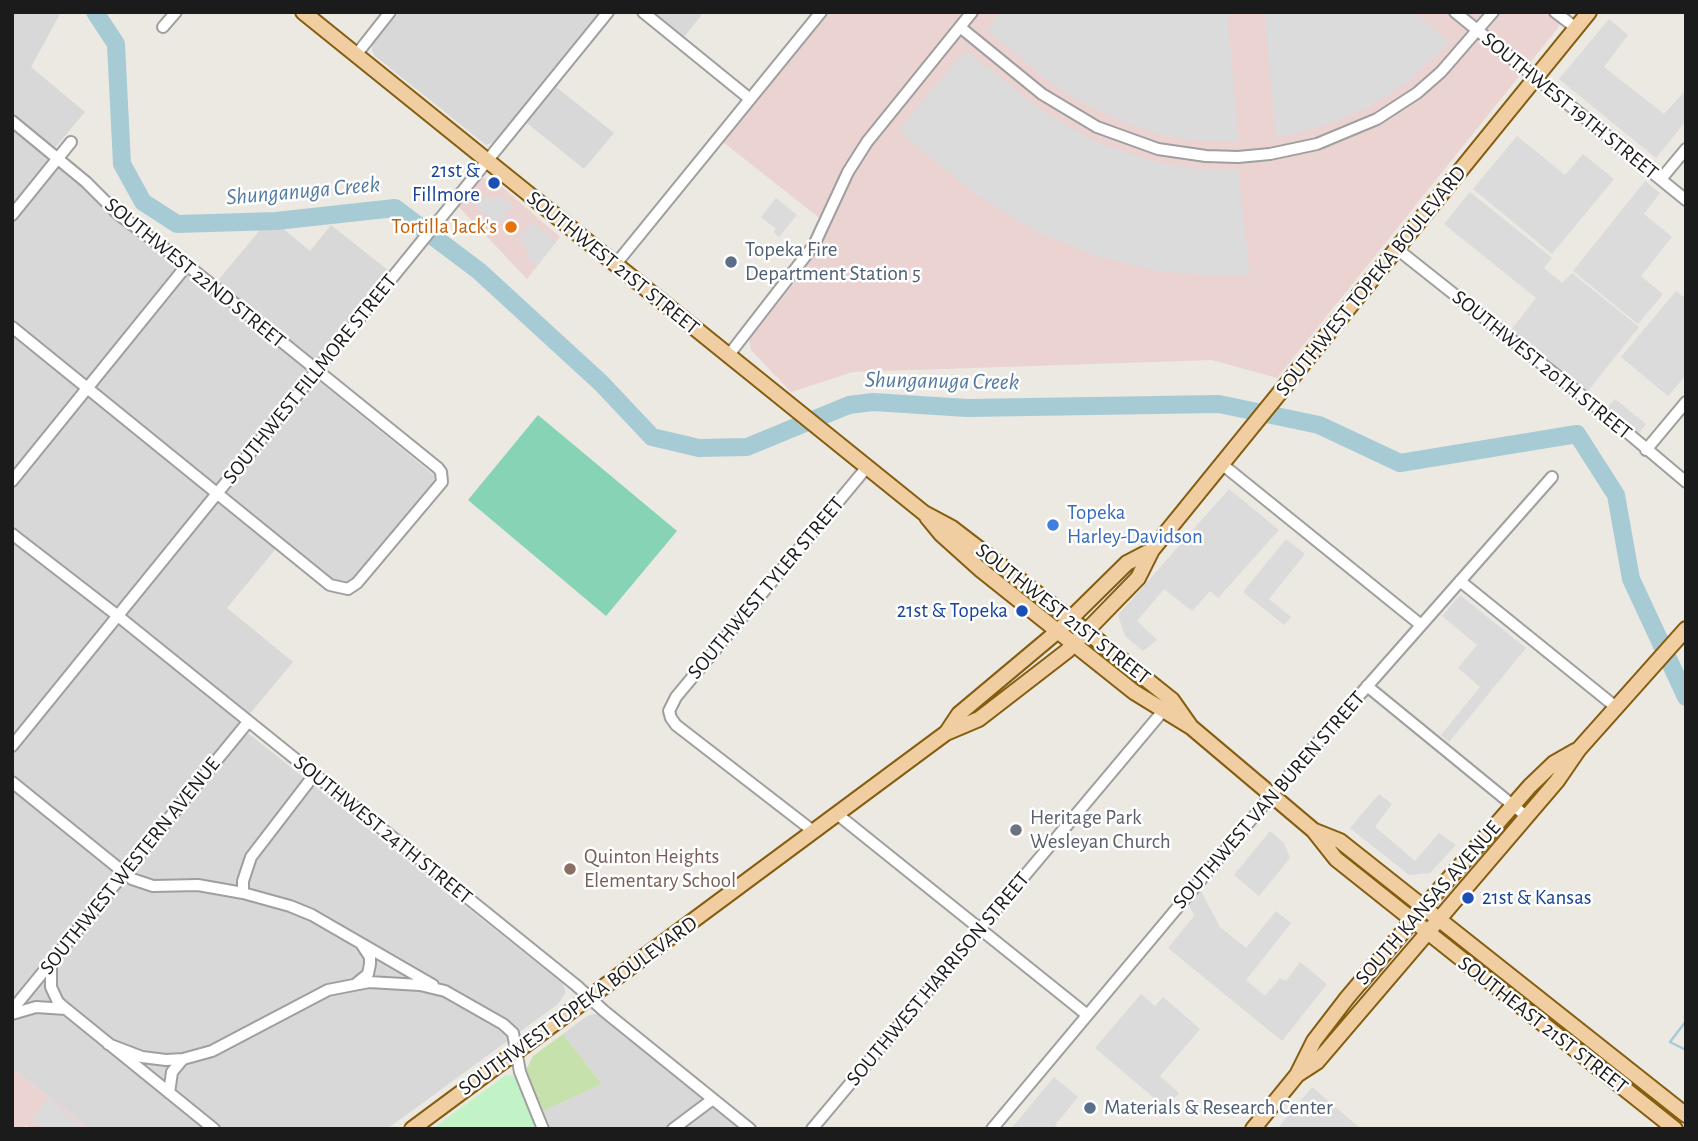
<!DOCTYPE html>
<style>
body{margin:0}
#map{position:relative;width:1698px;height:1141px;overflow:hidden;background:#ece8e2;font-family:"Alegreya Sans",sans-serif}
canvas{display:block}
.frame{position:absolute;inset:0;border:14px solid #1b1b1b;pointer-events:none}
</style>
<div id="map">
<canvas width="1698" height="1141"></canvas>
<div class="frame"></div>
</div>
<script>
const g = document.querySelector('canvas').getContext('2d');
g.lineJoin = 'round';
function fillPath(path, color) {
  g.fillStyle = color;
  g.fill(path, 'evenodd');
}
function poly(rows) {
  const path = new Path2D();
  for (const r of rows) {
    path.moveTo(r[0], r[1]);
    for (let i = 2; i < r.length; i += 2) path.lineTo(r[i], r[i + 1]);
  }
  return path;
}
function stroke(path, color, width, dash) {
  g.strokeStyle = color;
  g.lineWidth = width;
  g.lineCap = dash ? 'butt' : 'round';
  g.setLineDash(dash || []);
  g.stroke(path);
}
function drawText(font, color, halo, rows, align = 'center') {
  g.font = font + ' "Alegreya Sans",sans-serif';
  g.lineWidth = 5;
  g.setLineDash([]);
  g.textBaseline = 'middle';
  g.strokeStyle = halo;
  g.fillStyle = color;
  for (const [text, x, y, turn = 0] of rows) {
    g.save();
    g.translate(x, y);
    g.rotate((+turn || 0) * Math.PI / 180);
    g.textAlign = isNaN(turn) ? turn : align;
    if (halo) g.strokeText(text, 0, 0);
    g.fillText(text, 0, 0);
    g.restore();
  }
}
const residential = poly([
 [12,12,61,12,31,67,85,112,47,157,79,184,103,208,210,290,270,218,310,251,331,225,389,271,308,372,435,476,432,489,352,580,340,584,333,581,283,540,227,608,293,662,12,999],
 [399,12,601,12,546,79,614,133,584,169,517,115,496,141,486,145,375,56,372,50,372,44],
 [652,12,704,12,684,37],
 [249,734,563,984,566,992,558,1004,387,1129,89,1129,12,1068,12,1020,239,738],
 [594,1014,600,1015,742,1129,544,1129,549,1125,543,1111,602,1084,563,1034,587,1016]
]);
const commercial = poly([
 [830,12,1566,12,1557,29,1277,378,1212,360,853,372,791,392,751,350,749,340,799,277,827,224,723,142],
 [484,178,494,180,560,237,527,279,458,206,479,180],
 [12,1068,89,1129,31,1129,26,1125,23,1129,12,1129]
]);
const grass = poly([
 [563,1034,602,1084,543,1111,526,1070,533,1056]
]);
const park = poly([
 [506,1075,513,1076,518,1082,537,1129,432,1129]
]);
const pitch = poly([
 [538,415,677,531,606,616,468,500]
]);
const parking = poly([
 [1001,12,1227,12,1239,142,1193,140,1164,135,1121,121,1080,102,1050,82,987,30],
 [1264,12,1414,12,1450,42,1406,83,1368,107,1327,125,1276,138],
 [1609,19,1628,35,1604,67,1664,114,1686,90,1686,121,1656,158,1559,79],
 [968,52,1044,112,1099,144,1159,163,1206,170,1238,170,1250,276,1201,275,1158,271,1096,256,1037,232,971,191,902,134,902,126,961,55],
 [1517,136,1565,175,1583,154,1614,179,1552,254,1473,189],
 [1645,181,1660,193,1644,214,1672,237,1641,276,1663,294,1638,324,1573,271],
 [1470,192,1552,258,1544,268,1562,283,1572,273,1639,327,1587,392,1511,330,1536,298,1444,224],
 [484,197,502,197,513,206,498,225,476,207],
 [776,198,797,215,779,237,773,232,776,229,761,217],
 [532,222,556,242,537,266,530,261,524,245,518,239],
 [1676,291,1686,299,1686,375,1668,396,1621,357],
 [1615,399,1646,424,1638,434,1607,408],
 [1229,489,1279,530,1218,598,1210,591,1192,611,1164,589,1137,621,1157,640,1143,651,1125,636,1118,615],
 [1286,539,1305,554,1269,599,1291,617,1284,625,1243,592],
 [1460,595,1526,648,1449,742,1441,735,1480,687,1458,668,1477,645,1442,616],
 [1379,794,1392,804,1375,827,1415,861,1439,833,1456,845,1430,873,1409,875,1350,828],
 [1270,831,1284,843,1290,858,1259,896,1234,875],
 [1200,889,1220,927,1246,948,1276,911,1291,923,1246,980,1265,996,1280,978,1286,981,1300,962,1327,984,1282,1041,1168,948,1194,916,1189,904],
 [1141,994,1155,1006,1163,997,1200,1029,1160,1076,1179,1093,1166,1108,1095,1048],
 [1054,1077,1078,1097,1055,1125,1058,1129,1011,1129],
 [1312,1087,1361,1129,1277,1129],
 [48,1098,83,1129,43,1129,32,1120]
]);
const stream = poly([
 [1686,1021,1670,1042,1686,1050]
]);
const river = poly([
 [95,12,116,44,122,164,143,202,177,224,276,221,395,208,479,271,601,383,652,437,699,448,747,447,849,405,873,402,967,408,1219,404,1319,425,1400,463,1577,434,1616,495,1631,579,1686,697]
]);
const minor = poly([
 [643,12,750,99],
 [1455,12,1686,200],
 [1555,12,1576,28],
 [163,27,176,12],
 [960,27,1042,94,1097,127,1158,149,1206,156,1238,157,1270,154,1317,144,1377,119,1417,93,1441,72,1493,12],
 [356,55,390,12],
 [12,121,86,182,118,214,187,265,438,468,441,472,442,482,357,583,348,589,330,585,12,327],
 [1661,179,1686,149],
 [12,215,71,142],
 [1397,249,1609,417,1686,482],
 [615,265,821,12],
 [728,356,814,245,848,172,867,142,972,12],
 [1646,450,1686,402],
 [1223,465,1421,625],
 [12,481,187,265],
 [12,534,118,616,577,986,604,1011,750,1129],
 [1460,581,1617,708],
 [1367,686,1526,816],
 [12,746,608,12],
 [12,782,132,879,153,886,198,885,243,893,290,906,312,915,433,985],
 [837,814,1086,1014],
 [813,831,676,725,671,718,669,711,676,697,867,467],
 [243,893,243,881,251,857,314,775],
 [51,965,51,987,58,1002,66,1009],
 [357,983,368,974,370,964,370,957,362,945],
 [12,1010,248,722],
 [12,1014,36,1007,66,1009,214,1129],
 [108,1044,142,1057,166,1060,183,1059,212,1051,328,990,369,982,420,985,445,991,503,1024,513,1033,520,1072,543,1129],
 [169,1093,172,1072,183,1059],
 [673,1129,713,1099],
 [812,1129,1168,705],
 [992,1129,1281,784,1552,477]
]);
const major = poly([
 [303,12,924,513,952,528,1086,631,1172,700,1191,727],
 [927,517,941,534,981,570,1134,692,1191,727,1313,830,1336,859,1675,1129],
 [947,732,959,714,1058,631,1127,563,1152,550],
 [1315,831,1340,841,1369,864,1686,1115],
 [1297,1075,1317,1062,1557,781,1579,749,1686,629],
 [412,1129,946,733,979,719,1067,651,1138,578,1152,550,1589,12],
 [1253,1129,1297,1075,1314,1041,1347,998,1424,907,1530,786,1554,763,1575,751]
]);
const markers = [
 [494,183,7,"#1a4fb4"],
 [511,227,7,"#e8710a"],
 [731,262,7,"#5c6f8a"],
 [1053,525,7,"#3f7fe0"],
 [1022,611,7,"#1a4fb4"],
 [1016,830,7,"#6b7280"],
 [570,869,7,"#8d6e63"],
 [1468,898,7,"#1a4fb4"],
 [1090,1108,7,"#5c6f8a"]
];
const streetNames = [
 ["SOUTHWEST 19TH STREET",1570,106,39],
 ["SOUTHWEST 21ST STREET",613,263,39],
 ["SOUTHWEST 22ND STREET",195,273,39],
 ["SOUTHWEST TOPEKA BOULEVARD",1371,281,-51],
 ["SOUTHWEST 20TH STREET",1542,365,39],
 ["SOUTHWEST FILLMORE STREET",310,379,-51],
 ["SOUTHWEST TYLER STREET",766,588,-50],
 ["SOUTHWEST 21ST STREET",1063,614,38],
 ["SOUTHWEST VAN BUREN STREET",1269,800,-49],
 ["SOUTHWEST 24TH STREET",383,830,39],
 ["SOUTHWEST WESTERN AVENUE",130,866,-51],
 ["SOUTH KANSAS AVENUE",1428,903,-49],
 ["SOUTHWEST HARRISON STREET",938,979,-50],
 ["SOUTHWEST TOPEKA BOULEVARD",578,1006,-36],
 ["SOUTHEAST 21ST STREET",1543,1025,38]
];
const transitNames = [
 ["21st &",480,171],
 ["Fillmore",480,195],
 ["21st & Topeka",1008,611],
 ["21st & Kansas",1482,898,"left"]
];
const foodNames = [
 ["Tortilla Jack's",497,227]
];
const serviceNames = [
 ["Topeka Fire",745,250],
 ["Department Station 5",745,274],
 ["Materials & Research Center",1104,1108]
];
const shopNames = [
 ["Topeka",1067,513],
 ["Harley-Davidson",1067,537]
];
const worshipNames = [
 ["Heritage Park",1030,818],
 ["Wesleyan Church",1030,842]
];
const educationNames = [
 ["Quinton Heights",584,857],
 ["Elementary School",584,881]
];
const waterNames = [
 ["Shunganuga Creek",303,191,-5],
 ["Shunganuga Creek",942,381,1]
];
fillPath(residential, '#d9d8d8');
fillPath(commercial, '#ebd3d2');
fillPath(grass, '#c7e1ac');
fillPath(park, '#c2f3c6');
fillPath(pitch, '#87d3b6');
fillPath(parking, '#dbdbdb');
stroke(stream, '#a6cbd5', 2.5);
stroke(river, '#a6cbd5', 18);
stroke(minor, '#9f9f9f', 14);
stroke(major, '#845d0f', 18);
stroke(minor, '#fff', 10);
stroke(major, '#f1cea2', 14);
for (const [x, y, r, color] of markers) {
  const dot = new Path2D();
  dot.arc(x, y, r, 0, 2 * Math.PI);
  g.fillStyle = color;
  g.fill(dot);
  stroke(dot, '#fff', 2.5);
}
drawText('21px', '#1b1b1b', '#fff', streetNames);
drawText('21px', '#164399', '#fff', transitNames, 'right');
drawText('21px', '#c56008', '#fff', foodNames, 'right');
drawText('21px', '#4e5e75', '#fff', serviceNames, 'left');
drawText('21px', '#366cbe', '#fff', shopNames, 'left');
drawText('21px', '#5b616d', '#fff', worshipNames, 'left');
drawText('21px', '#785e54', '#fff', educationNames, 'left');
drawText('italic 23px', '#537aa0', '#fff', waterNames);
</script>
